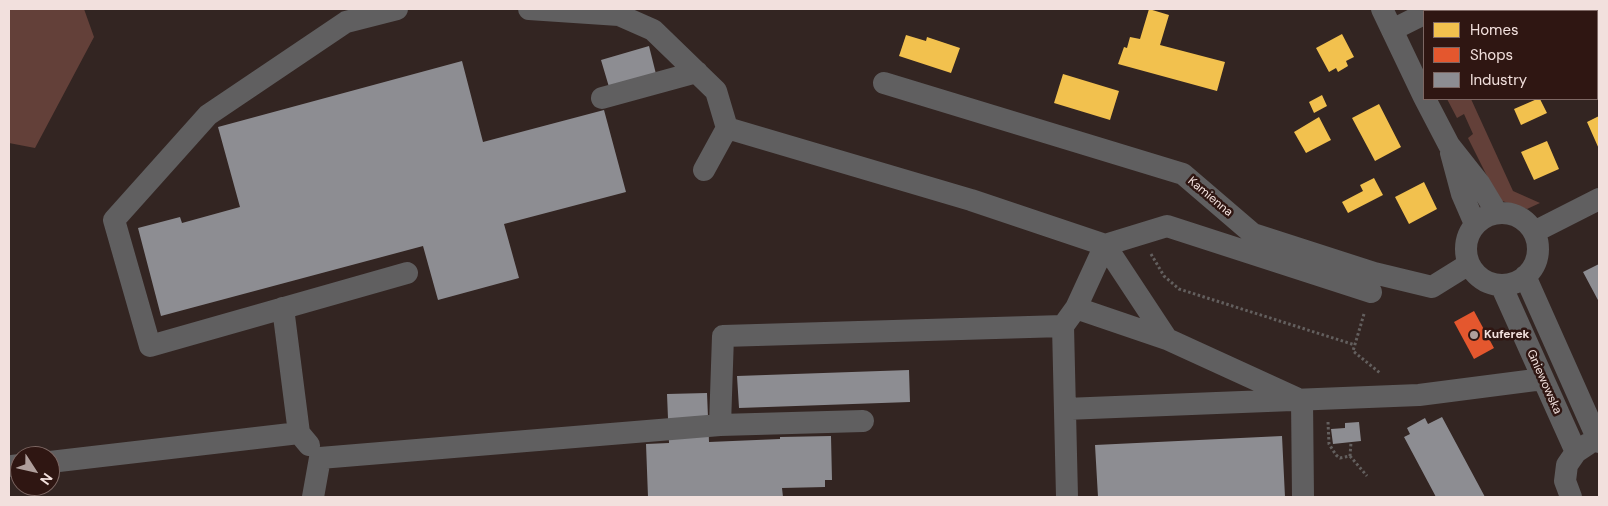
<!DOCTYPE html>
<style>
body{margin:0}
#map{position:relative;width:1608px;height:506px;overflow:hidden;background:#332522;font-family:"DM Sans",sans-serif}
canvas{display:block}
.frame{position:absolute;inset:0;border:10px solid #f2e0dd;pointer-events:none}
.legend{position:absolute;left:1423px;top:10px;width:175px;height:90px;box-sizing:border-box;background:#2f1612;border:1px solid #7d6763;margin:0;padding:6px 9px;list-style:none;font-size:15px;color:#f2e0dd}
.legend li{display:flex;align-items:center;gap:10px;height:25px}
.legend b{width:25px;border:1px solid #7d6763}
.north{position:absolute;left:10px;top:446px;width:50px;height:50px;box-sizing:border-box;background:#2f1612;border:1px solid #7d6763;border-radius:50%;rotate:125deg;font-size:14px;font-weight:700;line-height:20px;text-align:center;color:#f2e0dd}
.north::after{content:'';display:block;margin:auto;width:18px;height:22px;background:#af9f9c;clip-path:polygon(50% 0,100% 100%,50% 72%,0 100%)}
</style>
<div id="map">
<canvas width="1608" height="506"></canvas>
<div class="frame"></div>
<ul class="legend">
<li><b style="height:14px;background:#f2c14e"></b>Homes</li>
<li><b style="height:14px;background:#e4572e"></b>Shops</li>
<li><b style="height:14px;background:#8d8d92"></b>Industry</li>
</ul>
<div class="north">N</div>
</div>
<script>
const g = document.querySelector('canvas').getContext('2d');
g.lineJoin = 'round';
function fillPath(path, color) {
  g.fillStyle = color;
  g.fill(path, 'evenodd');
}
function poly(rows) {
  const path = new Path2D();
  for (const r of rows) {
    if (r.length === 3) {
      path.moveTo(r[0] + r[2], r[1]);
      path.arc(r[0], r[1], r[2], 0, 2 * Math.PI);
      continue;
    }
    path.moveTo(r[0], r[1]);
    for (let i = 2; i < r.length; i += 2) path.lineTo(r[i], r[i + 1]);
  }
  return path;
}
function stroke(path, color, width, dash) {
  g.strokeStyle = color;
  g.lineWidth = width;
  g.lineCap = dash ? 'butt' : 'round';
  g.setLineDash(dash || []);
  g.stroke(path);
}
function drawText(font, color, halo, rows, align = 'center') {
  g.font = font + ' "DM Sans",sans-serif';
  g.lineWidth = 5;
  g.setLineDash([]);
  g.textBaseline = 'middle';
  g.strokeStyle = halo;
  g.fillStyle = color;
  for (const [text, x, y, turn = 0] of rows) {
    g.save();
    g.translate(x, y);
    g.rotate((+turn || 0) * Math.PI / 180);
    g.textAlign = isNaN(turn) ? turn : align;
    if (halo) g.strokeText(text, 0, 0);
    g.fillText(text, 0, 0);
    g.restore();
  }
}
const green = poly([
 [9,9,84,9,94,37,35,148,9,143],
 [1447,99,1471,99,1513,191,1540,203,1527,209,1499,200,1468,138,1473,134,1464,114,1457,118]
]);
const homes = poly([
 [1149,9,1169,15,1160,45,1225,62,1217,91,1118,64,1124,47,1127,48,1130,37,1140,39],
 [1484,9,1521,9,1520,11,1483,11],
 [1342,34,1354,57,1346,61,1348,66,1338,72,1336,68,1329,72,1316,48],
 [906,35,926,41,927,37,960,48,951,73,899,56],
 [1063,74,1119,91,1110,120,1054,103],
 [1322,95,1327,106,1314,113,1309,102],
 [1537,99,1540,99,1547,113,1521,125,1514,109],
 [1379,104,1401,147,1375,161,1352,118],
 [1599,116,1599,149,1587,122],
 [1319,117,1331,140,1306,153,1294,132],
 [1547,141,1559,169,1534,180,1521,152],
 [1374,178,1383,195,1348,213,1342,202,1363,191,1360,185],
 [1424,182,1437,209,1409,224,1395,197]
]);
const shops = poly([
 [1474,311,1494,348,1474,359,1454,322]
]);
const industry = poly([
 [649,46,656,74,609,87,601,60],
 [462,61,483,142,604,110,626,192,504,224,519,278,438,300,423,246,161,316,138,228,180,217,182,223,240,207,218,127],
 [1599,264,1599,302,1583,272],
 [909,370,910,402,739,408,737,376],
 [707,393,709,442,780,439,780,437,831,436,832,480,825,480,825,487,782,488,783,497,648,497,646,444,669,443,667,394],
 [1442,417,1485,497,1436,497,1404,437,1410,434,1407,428,1425,418,1428,424],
 [1359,422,1361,441,1333,444,1331,429,1345,428,1345,423],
 [1282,436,1285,497,1098,497,1095,445]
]);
const path = poly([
 [1151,254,1164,276,1179,289,1355,345],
 [1364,314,1353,351,1380,373],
 [1328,422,1329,444,1336,455,1340,458,1350,456,1351,442],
 [1350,456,1367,476]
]);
const minor = poly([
 [397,9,346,22,208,115,114,220,150,346,407,273],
 [529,9,619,15,653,30,716,91,727,128],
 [1382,9,1424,97],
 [1442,11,1443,9],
 [1392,30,1424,14],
 [884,83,1183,174,1253,234,1374,273,1432,287,1469,264],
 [602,98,697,72],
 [1425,99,1449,145,1479,183,1497,213],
 [1451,153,1462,194,1475,224],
 [704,170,727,128,971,200,1105,245,1167,226,1371,292],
 [1502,249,36],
 [1534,232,1599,199],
 [1105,245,1167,339],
 [1525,276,1599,442],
 [1501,285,1576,452],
 [283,308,299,433,309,445],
 [1076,308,1167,339,1296,398],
 [1302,400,1303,497],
 [1065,409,1419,395,1543,379],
 [720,425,723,336,1063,326],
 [50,462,299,433],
 [12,466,20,465],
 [313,497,320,458,720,425,863,421],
 [1067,497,1063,326,1076,308,1105,245],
 [1571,497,1565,481,1567,465,1576,452,1588,444]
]);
const markers = [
 [1474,335,5,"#af9f9c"]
];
const streetNames = [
 ["Kamienna",1210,197,40],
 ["Gniewowska",1544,382,66]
];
const poiNames = [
 ["Kuferek",1484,335]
];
fillPath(green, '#634039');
fillPath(homes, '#f2c14e');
fillPath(shops, '#e4572e');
fillPath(industry, '#8d8d92');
stroke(path, '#635f5e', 3, [2.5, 2.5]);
stroke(minor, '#605f60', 22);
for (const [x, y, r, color] of markers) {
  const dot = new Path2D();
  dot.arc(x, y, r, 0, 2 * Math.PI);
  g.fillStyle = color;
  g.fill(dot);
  stroke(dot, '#2f1612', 2);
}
drawText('12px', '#f2e0dd', '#2f1612', streetNames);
drawText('bold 12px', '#f2e0dd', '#2f1612', poiNames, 'left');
</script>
